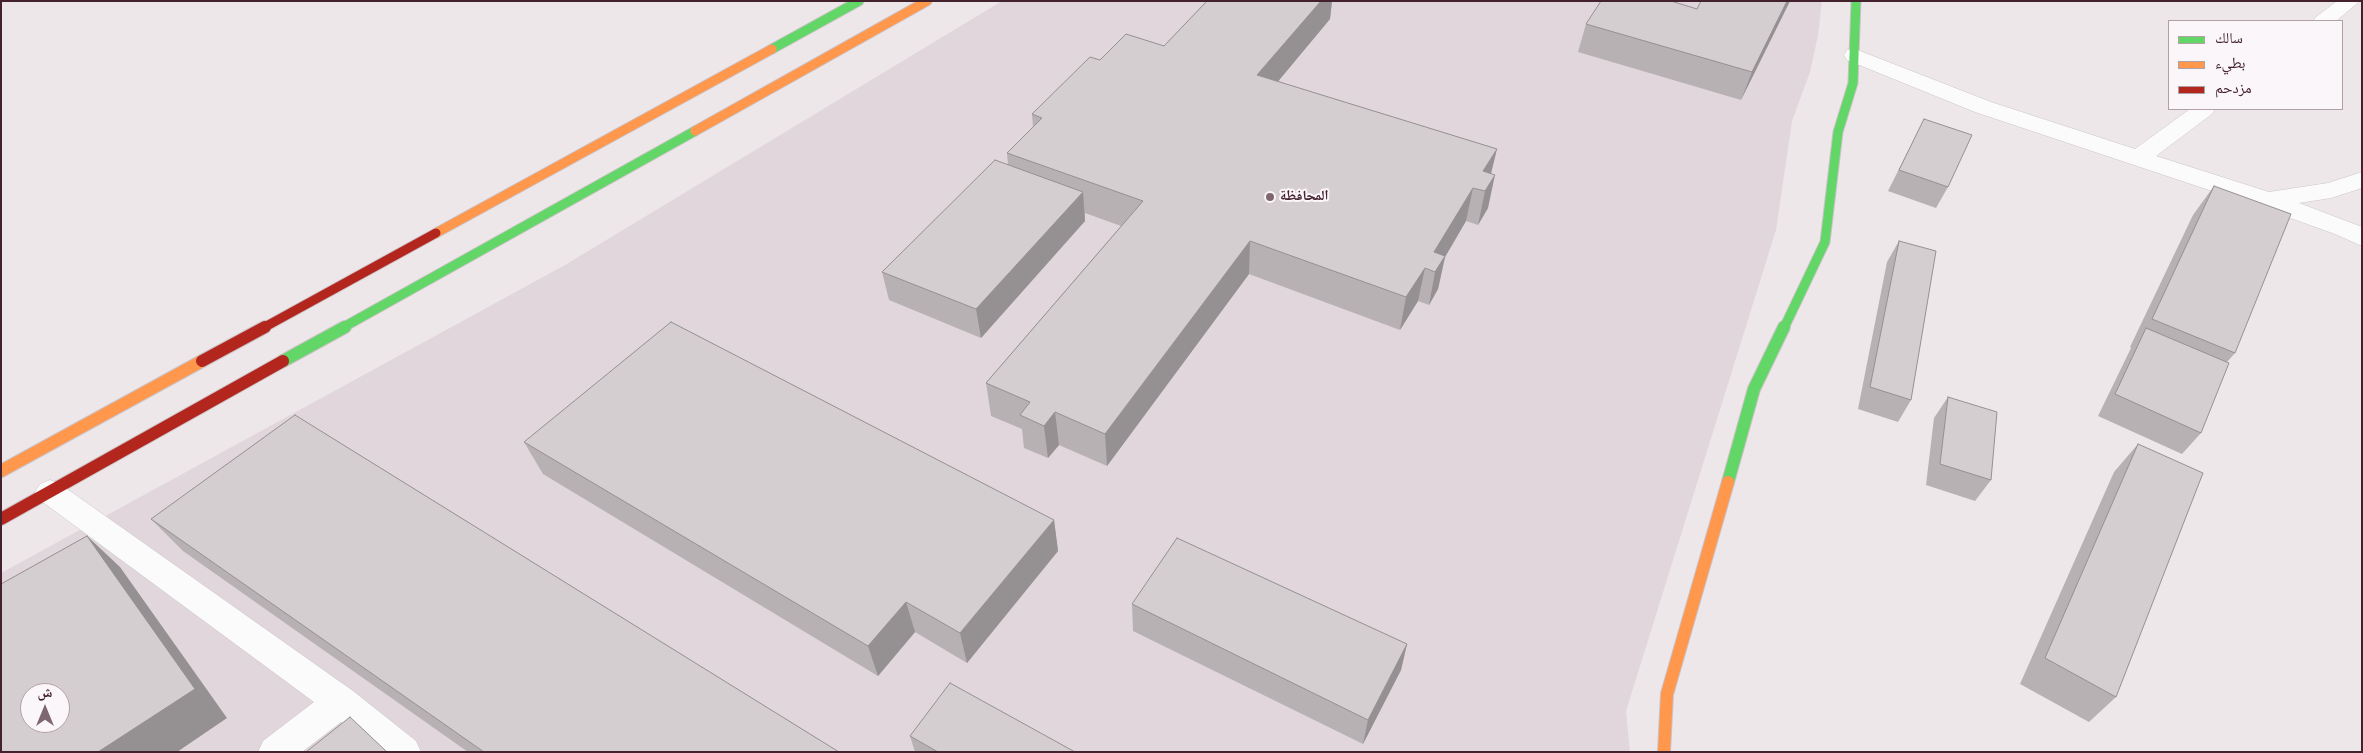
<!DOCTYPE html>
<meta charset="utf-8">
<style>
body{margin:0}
#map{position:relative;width:2363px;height:753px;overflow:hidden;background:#ede7ea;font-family:Overpass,"Noto Naskh Arabic",sans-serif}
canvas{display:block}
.frame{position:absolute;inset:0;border:2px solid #43222d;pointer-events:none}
.legend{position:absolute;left:2168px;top:20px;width:175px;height:90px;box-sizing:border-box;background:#fbf6f9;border:1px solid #b1a1a7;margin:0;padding:6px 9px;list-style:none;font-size:15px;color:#43222d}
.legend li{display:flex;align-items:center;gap:10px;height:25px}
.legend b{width:25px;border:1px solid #b1a1a7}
.north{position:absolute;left:20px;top:683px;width:50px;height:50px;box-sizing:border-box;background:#fbf6f9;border:1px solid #b1a1a7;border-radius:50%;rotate:0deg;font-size:14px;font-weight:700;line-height:20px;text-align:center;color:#43222d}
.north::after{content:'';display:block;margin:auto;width:18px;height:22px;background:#7e676f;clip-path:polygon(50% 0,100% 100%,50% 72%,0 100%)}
</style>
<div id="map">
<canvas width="2363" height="753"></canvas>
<div class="frame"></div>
<ul class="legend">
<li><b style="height:6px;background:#63d668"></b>سالك</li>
<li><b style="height:6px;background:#ff974d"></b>بطيء</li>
<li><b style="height:6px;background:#b3261e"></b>مزدحم</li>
</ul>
<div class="north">ش</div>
</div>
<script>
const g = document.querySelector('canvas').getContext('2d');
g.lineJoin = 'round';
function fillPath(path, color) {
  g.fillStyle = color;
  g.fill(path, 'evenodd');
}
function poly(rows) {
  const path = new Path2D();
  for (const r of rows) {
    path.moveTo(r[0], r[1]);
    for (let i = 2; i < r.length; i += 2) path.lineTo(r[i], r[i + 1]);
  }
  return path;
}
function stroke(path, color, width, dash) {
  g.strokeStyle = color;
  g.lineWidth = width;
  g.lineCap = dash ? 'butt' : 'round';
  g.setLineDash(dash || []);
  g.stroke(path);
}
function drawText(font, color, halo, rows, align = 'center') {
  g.font = font + ' Overpass,"Noto Naskh Arabic",sans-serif';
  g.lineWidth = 4;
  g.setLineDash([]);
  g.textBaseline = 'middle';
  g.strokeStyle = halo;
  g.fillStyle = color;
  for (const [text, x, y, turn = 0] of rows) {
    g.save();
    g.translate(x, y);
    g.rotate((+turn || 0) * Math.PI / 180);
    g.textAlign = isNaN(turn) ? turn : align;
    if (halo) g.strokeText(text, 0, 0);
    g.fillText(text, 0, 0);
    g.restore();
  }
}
const built = poly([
 [1002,1,1822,1,1818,35,1810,72,1792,121,1776,230,1626,711,1630,752,1,752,1,573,565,265],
 [30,693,60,693,60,723,30,723]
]);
const lane = poly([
 [50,480,60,484,353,691,416,741,421,752,377,752,341,722,302,752,258,752,263,741,314,702,40,500,35,492,40,484,50,480]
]);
const street = poly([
 [2337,1,2360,1,2336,21,2313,21,2316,17,2337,1],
 [1855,49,1991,102,2135,149,2190,109,2215,109,2212,114,2156,156,2269,192,2328,183,2362,172,2362,188,2331,198,2299,203,2362,227,2362,246,2335,234,2257,206,1975,112,1847,60,1844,55,1847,50,1855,49]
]);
const fastFar1 = poly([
 [772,49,859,1],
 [342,328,695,131],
 [1784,328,1825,242,1838,132,1853,83,1856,1]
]);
const fast = poly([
 [283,361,345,327],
 [1728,482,1754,389,1784,327]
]);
const slowFar1 = poly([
 [695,131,927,1],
 [436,233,772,49]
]);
const slow = poly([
 [1,471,202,361],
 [1664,752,1667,694,1728,482]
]);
const jamFar1 = poly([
 [263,328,436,233]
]);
const jam = poly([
 [202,361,265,327],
 [1,519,283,361]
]);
const wall = poly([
 [1207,1,1332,1,1330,19,1278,81,1491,174,1488,208,1478,225,1466,221,1445,257,1438,289,1429,305,1418,301,1400,330,1249,274,1107,466,1059,445,1048,458,1024,448,1022,429,991,416,986,383,1121,226,1085,213,1085,221,981,338,889,300,882,272,1008,165,1007,153,1033,127,1032,114,1100,60,1164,46],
 [1701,1,1790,1,1741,100,1578,52,1586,24,1697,9],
 [1924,119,1948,187,1936,208,1888,191],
 [2214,186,2235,353,2227,362,2201,433,2182,454,2098,416,2131,348,2130,347,2193,215],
 [1899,241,1911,400,1898,422,1858,409,1887,262],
 [1948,397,1991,480,1975,501,1926,485,1934,418],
 [524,442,1054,520,1058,551,967,663,915,632,878,676,543,474],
 [2138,444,2116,697,2089,722,2020,684,2114,472],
 [151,519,839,752,468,752,183,551],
 [1132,604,1407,644,1401,670,1363,744,1133,631],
 [910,736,1075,752,915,752]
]);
const shadedWall = poly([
 [1321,1,1332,1,1330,19,1256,108,1257,75],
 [1787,1,1790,1,1741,100,1752,72],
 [1497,149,1489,182,1483,171],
 [1495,175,1488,208,1478,225,1485,191],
 [1473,188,1466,221,1445,257,1438,289,1429,305,1435,272,1434,252],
 [1083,192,1085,221,981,338,976,309],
 [1250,241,1249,274,1107,466,1105,434],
 [1425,268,1418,301,1400,330,1406,297],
 [1055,412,1059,445,1048,458,1044,426],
 [1054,520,1058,551,967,663,960,633],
 [87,536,120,567,227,718,177,752,98,752],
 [906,602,915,632,878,676,868,646],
 [1407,644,1401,670,1363,744,1368,720]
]);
const building = poly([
 [1207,1,1321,1,1257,75,1497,149,1483,171,1495,175,1485,191,1473,188,1434,252,1445,256,1435,272,1425,268,1406,297,1250,241,1105,434,1055,412,1044,426,1020,415,1030,402,986,383,1143,201,1007,153,1042,118,1032,114,1090,57,1100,60,1126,34,1164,46,1207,1],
 [1601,1,1671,1,1697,9,1701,1,1787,1,1752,72,1586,24,1601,1],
 [1924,119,1972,135,1948,187,1899,170,1924,119],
 [995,160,1083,192,976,309,882,272,995,160],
 [2214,186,2291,214,2235,353,2152,319,2214,186],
 [1899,241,1936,251,1911,400,1870,387,1899,241],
 [671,322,1054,520,960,633,906,602,868,646,524,442,671,322],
 [2146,328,2229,363,2201,433,2115,394,2146,328],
 [1948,397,1997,412,1991,480,1940,464,1948,397],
 [295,415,839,752,484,752,151,519,295,415],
 [2138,444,2203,473,2116,697,2045,658,2138,444],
 [87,536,195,689,98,752,1,752,1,584,87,536],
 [30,693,60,693,60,723,30,723,30,693],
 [1177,538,1407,644,1368,720,1132,604,1177,538],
 [950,683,1075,752,938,752,910,736,950,683],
 [350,717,387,752,306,752,350,717]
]);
const markers = [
 [1270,197,5,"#7e676f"]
];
const poiNames = [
 ["المحافظة",1280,197]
];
fillPath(built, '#e1d6db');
stroke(lane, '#cac4c7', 1);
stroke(street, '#cac4c7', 1);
stroke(fastFar1, '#cbc2c6', 11);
stroke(fast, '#cbc2c6', 14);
stroke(slowFar1, '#cbc2c6', 11);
stroke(slow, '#cbc2c6', 14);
stroke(jamFar1, '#cbc2c6', 11);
stroke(jam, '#cbc2c6', 14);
fillPath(lane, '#fcfbfc');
fillPath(street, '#fcfbfc');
stroke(fastFar1, '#63d668', 9);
stroke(fast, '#63d668', 12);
stroke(slowFar1, '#ff974d', 9);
stroke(slow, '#ff974d', 12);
stroke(jamFar1, '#b3261e', 9);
stroke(jam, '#b3261e', 12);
fillPath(wall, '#b7b1b4');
fillPath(shadedWall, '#959092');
fillPath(building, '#d5ced1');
stroke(building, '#959092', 1);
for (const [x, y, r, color] of markers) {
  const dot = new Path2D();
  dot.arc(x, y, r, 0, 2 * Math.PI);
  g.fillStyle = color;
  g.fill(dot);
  stroke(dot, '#fbf6f9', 2);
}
drawText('bold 14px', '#43222d', '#fbf6f9', poiNames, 'left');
</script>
